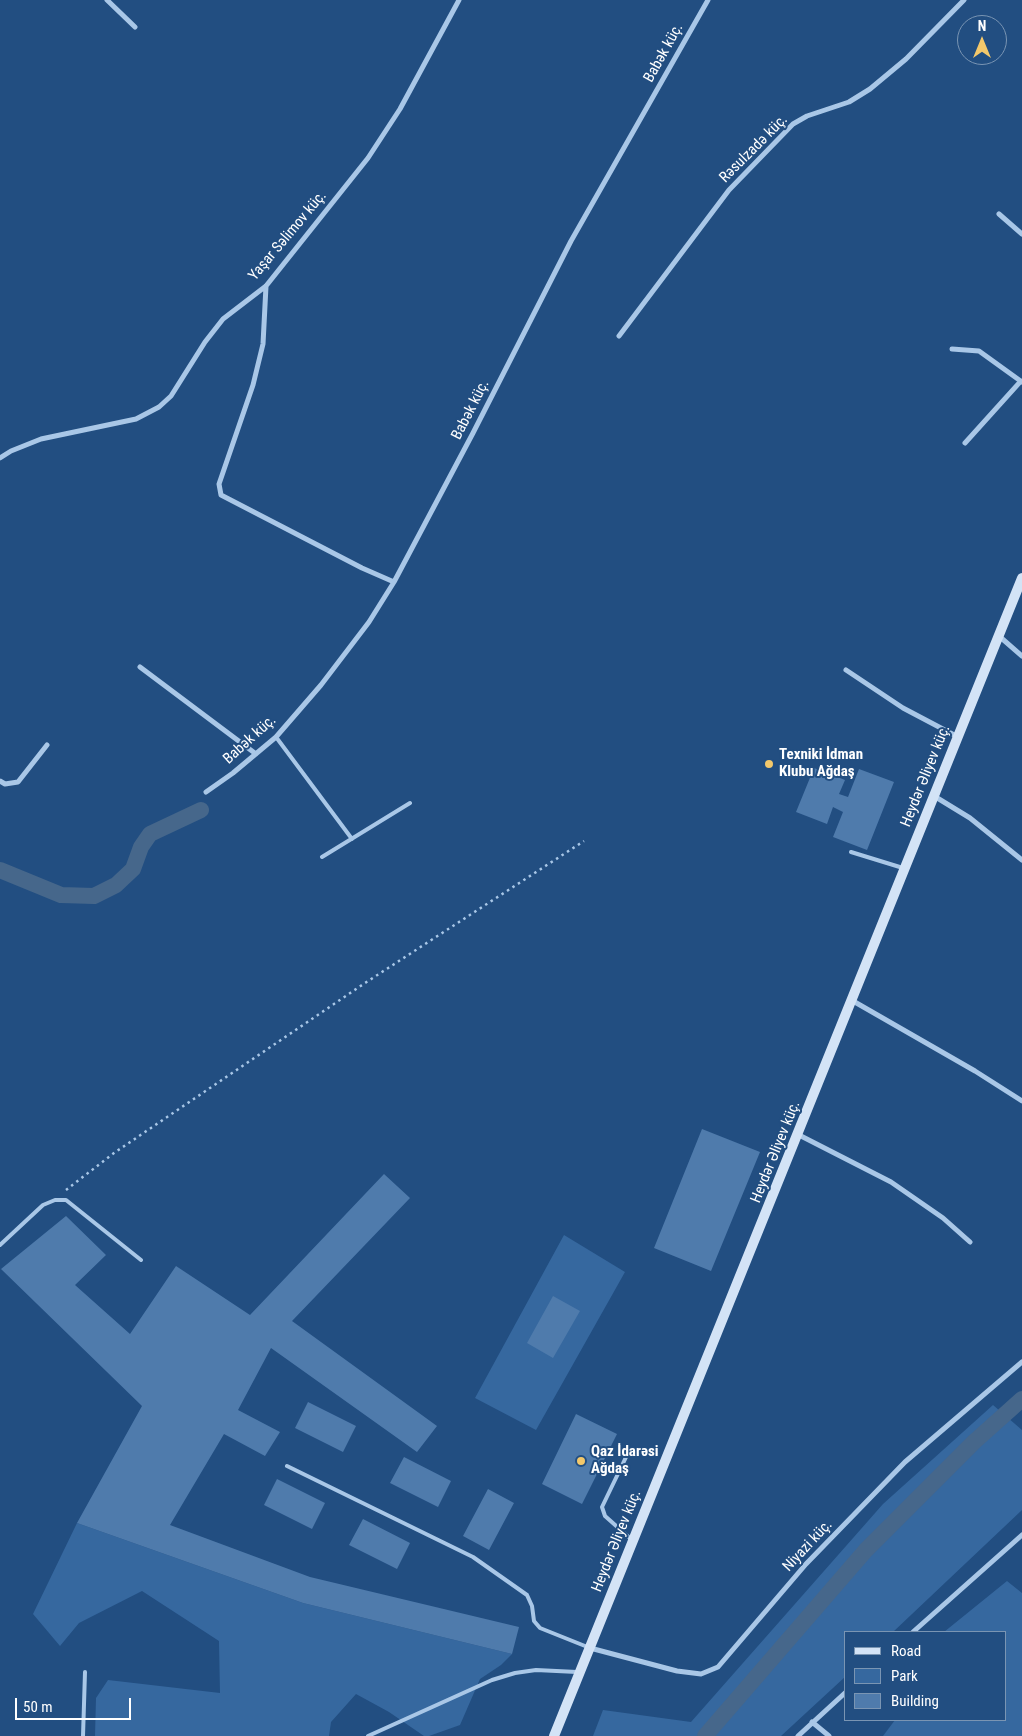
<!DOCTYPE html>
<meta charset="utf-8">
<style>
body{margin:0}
#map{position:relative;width:1022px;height:1736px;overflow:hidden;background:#224e81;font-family:"Roboto Condensed",sans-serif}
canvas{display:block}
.legend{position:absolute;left:844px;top:1631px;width:162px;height:90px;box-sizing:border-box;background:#224e81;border:1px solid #7a95b3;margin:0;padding:6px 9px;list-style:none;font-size:15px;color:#fff}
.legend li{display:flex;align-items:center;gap:10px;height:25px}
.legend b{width:25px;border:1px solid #7a95b3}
.north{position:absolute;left:957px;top:15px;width:50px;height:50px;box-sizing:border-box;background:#224e81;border:1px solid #7a95b3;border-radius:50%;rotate:0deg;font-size:14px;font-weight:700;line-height:20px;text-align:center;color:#fff}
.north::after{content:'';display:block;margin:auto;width:18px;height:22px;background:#f3c86b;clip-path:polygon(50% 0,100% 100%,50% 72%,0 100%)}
.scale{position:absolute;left:15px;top:1698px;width:116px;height:22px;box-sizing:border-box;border:2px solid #fff;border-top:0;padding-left:6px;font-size:15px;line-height:18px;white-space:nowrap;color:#fff;-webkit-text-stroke:4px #224e81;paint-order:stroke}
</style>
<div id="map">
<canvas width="1022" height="1736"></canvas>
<ul class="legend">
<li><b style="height:6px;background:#d3e3f6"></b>Road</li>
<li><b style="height:14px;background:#36689f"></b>Park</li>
<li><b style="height:14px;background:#4f7bac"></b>Building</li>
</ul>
<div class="north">N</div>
<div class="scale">50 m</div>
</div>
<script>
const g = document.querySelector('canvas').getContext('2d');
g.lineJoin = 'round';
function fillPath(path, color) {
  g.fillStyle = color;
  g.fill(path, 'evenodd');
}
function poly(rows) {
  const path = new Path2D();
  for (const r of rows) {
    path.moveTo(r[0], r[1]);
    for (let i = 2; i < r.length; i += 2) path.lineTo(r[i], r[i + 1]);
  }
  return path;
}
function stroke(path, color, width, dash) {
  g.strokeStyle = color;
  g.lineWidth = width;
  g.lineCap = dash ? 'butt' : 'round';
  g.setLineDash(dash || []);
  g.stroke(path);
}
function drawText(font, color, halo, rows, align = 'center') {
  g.font = font + ' "Roboto Condensed",sans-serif';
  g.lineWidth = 4;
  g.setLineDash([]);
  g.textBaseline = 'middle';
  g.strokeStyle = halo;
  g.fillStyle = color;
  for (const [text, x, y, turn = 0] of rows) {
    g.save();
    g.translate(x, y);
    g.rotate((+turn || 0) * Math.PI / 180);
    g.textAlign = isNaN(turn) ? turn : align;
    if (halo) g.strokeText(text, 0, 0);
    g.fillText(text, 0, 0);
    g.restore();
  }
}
const green = poly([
 [564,1235,625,1272,536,1430,475,1398],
 [993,1405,1022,1430,1022,1510,893,1632,846,1632,846,1676,781,1736,593,1736,603,1710,691,1722,883,1504],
 [77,1523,303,1603,512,1654,501,1665,480,1679,460,1725,429,1736,424,1736,389,1712,356,1694,331,1722,329,1736,95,1736,96,1698,108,1680,220,1693,219,1641,142,1591,79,1623,60,1646,33,1614],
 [1007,1581,1022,1593,1022,1736,883,1736,895,1720,1006,1720,1006,1632,944,1632]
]);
const canal = poly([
 [0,870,61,895,94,896,116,885,133,869,141,847,150,834,201,810],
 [705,1736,866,1550,974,1442,1022,1399]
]);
const building = poly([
 [814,768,845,780,839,794,848,797,859,769,894,782,867,850,833,837,843,812,833,807,827,824,796,812],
 [702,1129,760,1152,711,1271,654,1248],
 [384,1174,410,1198,292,1321,437,1426,417,1452,271,1348,238,1410,280,1432,265,1456,224,1434,170,1525,310,1577,519,1627,512,1654,303,1603,77,1523,142,1406,1,1269,66,1216,106,1255,75,1285,130,1334,176,1266,250,1315],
 [553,1296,580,1311,553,1358,527,1343],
 [308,1402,356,1426,343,1452,295,1428],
 [576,1414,617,1434,582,1504,542,1484],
 [404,1457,451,1481,438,1507,390,1483],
 [277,1479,325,1503,312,1529,264,1505],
 [488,1489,514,1503,489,1550,463,1536],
 [363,1519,410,1543,397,1569,349,1545]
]);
const path = poly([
 [66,1190,114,1153,365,983,584,841]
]);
const lane = poly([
 [276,737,352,839],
 [851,852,903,868],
 [322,857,410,803],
 [0,1245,43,1205,55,1200,66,1200,141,1260],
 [628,1453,602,1507,605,1516,632,1540],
 [287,1466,473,1557,527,1595,532,1606,534,1621,540,1628,590,1648],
 [83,1736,85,1672],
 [368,1736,492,1680,515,1673,536,1670,577,1672]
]);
const street = poly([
 [107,0,135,27],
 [999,214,1022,234],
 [266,286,263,344,253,385,219,484,221,495,362,568,394,582],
 [619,336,729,190,793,124,807,116,849,102,870,89,906,59,964,0],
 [952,349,979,351,1022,382],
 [965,443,1021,381],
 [0,458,11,451,41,439,136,419,159,407,171,396,205,342,223,319,266,286,368,158,400,109,459,0],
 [999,636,1022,656],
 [140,667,256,754],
 [846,670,903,708,958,737],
 [0,781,5,784,18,782,47,745],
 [206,792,233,773,276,737,321,685,369,622,394,582,473,433,571,241,708,0],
 [934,796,970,818,1022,860],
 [853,1001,975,1071,1022,1101],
 [799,1135,891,1182,943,1218,970,1242],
 [913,1632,1022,1535],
 [590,1648,677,1671,701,1674,718,1667,806,1564,905,1462,1022,1362],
 [812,1722,829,1736],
 [798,1736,846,1692]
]);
const secondary = poly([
 [554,1736,1022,578]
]);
const markers = [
 [769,764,5,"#f3c86b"],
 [581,1461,5,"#f3c86b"]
];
const streetNames = [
 ["Babək küç.",664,53,-61],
 ["Rəsulzadə küç.",754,149,-45],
 ["Yaşar Səlimov küç.",288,236,-50],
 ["Babək küç.",471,410,-63],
 ["Babək küç.",250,740,-42],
 ["Heydər Əliyev küç.",926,776,-68],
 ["Heydər Əliyev küç.",776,1152,-68],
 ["Heydər Əliyev küç.",617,1541,-68],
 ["Niyazi küç.",808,1546,-47]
];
const poiNames = [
 ["Texniki İdman",779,755],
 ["Klubu Ağdaş",779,772],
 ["Qaz İdarəsi",591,1452],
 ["Ağdaş",591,1469]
];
fillPath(green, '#36689f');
stroke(canal, '#46678b', 16);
fillPath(building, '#4f7bac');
stroke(path, '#a9c7e7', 2.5, [2.5, 4]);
stroke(lane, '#a9c7e7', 4);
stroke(street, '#a9c7e7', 5);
stroke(secondary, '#d3e3f6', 10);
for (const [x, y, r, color] of markers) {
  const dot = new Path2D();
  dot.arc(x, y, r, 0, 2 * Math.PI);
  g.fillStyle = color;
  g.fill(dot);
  stroke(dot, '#224e81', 2);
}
drawText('15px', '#fff', '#224e81', streetNames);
drawText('bold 15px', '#fff', '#224e81', poiNames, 'left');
</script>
